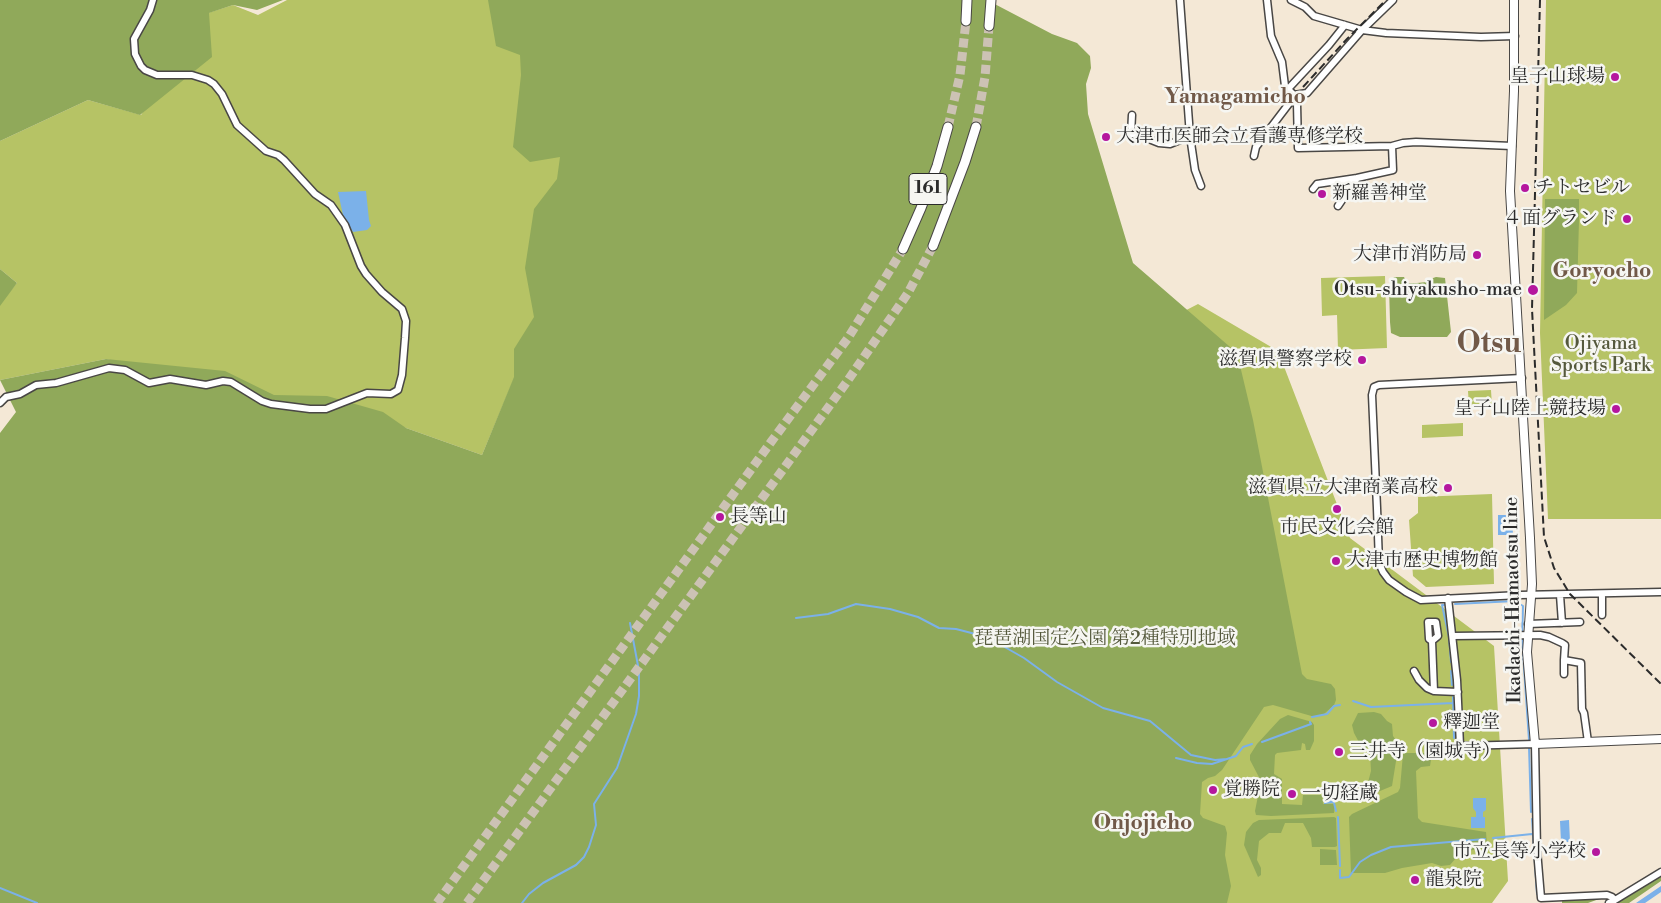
<!DOCTYPE html>
<meta charset="utf-8">
<style>
body{margin:0}
canvas{display:block;background:#f4e8d6}
</style>
<canvas width="1661" height="903"></canvas>
<script>
const g = document.querySelector('canvas').getContext('2d');
g.lineJoin = 'round';
function fillPath(path, color) {
  g.fillStyle = color;
  g.fill(path, 'evenodd');
}
function poly(rows) {
  const path = new Path2D();
  for (const r of rows) {
    path.moveTo(r[0], r[1]);
    for (let i = 2; i < r.length; i += 2) path.lineTo(r[i], r[i + 1]);
  }
  return path;
}
function stroke(path, color, width, dash) {
  g.strokeStyle = color;
  g.lineWidth = width;
  g.lineCap = dash ? 'butt' : 'round';
  g.setLineDash(dash || []);
  g.stroke(path);
}
function drawText(font, color, halo, rows, align = 'center') {
  g.font = font + ' "Libre Bodoni","Noto Serif JP",serif';
  g.lineWidth = 5;
  g.setLineDash([]);
  g.textBaseline = 'middle';
  g.strokeStyle = halo;
  g.fillStyle = color;
  for (const [text, x, y, turn = 0] of rows) {
    g.save();
    g.translate(x, y);
    g.rotate((+turn || 0) * Math.PI / 180);
    g.textAlign = isNaN(turn) ? turn : align;
    if (halo) g.strokeText(text, 0, 0);
    g.fillText(text, 0, 0);
    g.restore();
  }
}
const green = poly([
 [287,0,502,0,564,160,539,319,482,455,406,428,106,359,0,380,0,303,17,283,0,269,0,141,88,100,141,115,208,13,233,5,258,15],
 [1546,0,1661,0,1661,519,1548,519,1540,333],
 [1385,276,1387,348,1338,350,1337,315,1322,316,1321,278],
 [1198,304,1278,351,1350,538,1494,646,1508,881,1492,903,661,903,1092,359],
 [1491,390,1492,406,1469,407,1468,391],
 [1463,423,1463,436,1422,438,1422,425],
 [1492,494,1494,584,1426,587,1413,576,1409,520,1418,513,1418,497]
]);
const forest = poly([
 [0,0,283,0,257,10,233,5,209,13,212,57,140,115,88,100,0,141],
 [488,0,987,0,1052,34,1077,43,1090,56,1091,68,1086,84,1088,114,1133,263,1237,353,1253,420,1302,674,1307,679,1331,684,1335,689,1336,700,1334,705,1324,714,1315,717,1273,705,1264,707,1222,770,1215,776,1208,778,1202,782,1200,814,1203,818,1225,826,1227,833,1225,855,1231,886,1227,903,0,903,0,433,16,412,0,380,106,359,225,371,274,395,327,396,383,412,406,428,482,455,514,377,514,349,534,317,525,268,534,209,557,179,560,157,530,162,513,147,521,75,520,55,496,46],
 [1545,199,1579,199,1579,220,1577,293,1566,305,1544,320],
 [0,269,17,283,0,306],
 [1394,277,1404,277,1407,283,1417,283,1427,282,1430,279,1436,277,1445,278,1451,332,1447,337,1400,337,1391,333,1390,322,1389,286],
 [1374,712,1381,714,1387,721,1392,724,1393,736,1398,743,1399,747,1363,748,1361,746,1354,733,1352,725,1358,713],
 [1288,715,1312,722,1314,725,1314,741,1310,750,1306,750,1305,744,1302,743,1301,750,1277,753,1275,755,1274,774,1282,779,1282,804,1302,805,1303,795,1322,795,1323,804,1335,804,1334,813,1271,816,1256,815,1255,811,1261,781,1250,760,1250,755,1257,744,1280,719],
 [1370,753,1396,753,1397,755,1392,786,1368,796,1365,794,1371,771],
 [1405,753,1428,753,1431,760,1430,766,1421,767,1416,771,1418,818,1422,822,1486,832,1487,845,1485,848,1461,852,1450,865,1441,866,1432,863,1402,868,1385,873,1351,873,1349,817,1352,814,1398,792,1400,788,1403,754],
 [1334,817,1336,818,1337,846,1335,847,1312,847,1311,838,1303,823,1285,823,1281,833,1269,833,1259,841,1257,860,1261,868,1261,875,1258,877,1244,845,1246,832,1253,823,1259,820],
 [1320,849,1336,850,1337,865,1320,865],
 [1661,875,1661,881,1629,903,1613,903],
 [1599,898,1599,899,1588,903,1562,903,1562,901]
]);
const water = poly([
 [366,191,369,220,371,226,367,230,353,232,343,215,338,192],
 [1498,515,1512,515,1513,535,1498,535],
 [1323,782,1329,782,1330,798,1334,798,1334,803,1324,804],
 [1473,798,1486,798,1486,810,1483,812,1483,817,1485,817,1485,828,1471,828,1471,817,1476,817,1476,812,1473,808],
 [1569,820,1570,842,1561,842,1560,821],
 [1661,886,1661,892,1645,903,1636,903]
]);
const stream = poly([
 [1455,604,1515,601,1523,606,1522,639,1529,740],
 [1444,605,1442,605,1449,637,1451,662],
 [796,618,828,614,856,604,890,609,918,617,939,628,956,629,987,637,1024,658,1057,682,1103,708,1150,721,1191,755,1215,760,1227,759],
 [1451,671,1452,685],
 [1453,697,1454,738],
 [1353,701,1371,707,1453,703],
 [1312,717,1327,714,1334,706,1340,705],
 [1262,742,1311,724,1310,722],
 [1529,747,1531,812],
 [1176,758,1197,763,1212,764,1236,756,1243,747,1252,744],
 [1334,803,1336,811],
 [1338,817,1340,866],
 [1532,819,1537,894],
 [1493,838,1532,834],
 [1340,870,1340,878,1349,877,1360,862,1371,855,1391,847,1485,839],
 [0,888,37,903],
 [522,903,529,894,543,883,576,865,584,857,589,847,596,825,594,804,617,768,636,714,639,696,639,671,630,623]
]);
const highwayTunnel = poly([
 [948,127,960,75,966,21],
 [976,127,985,77,989,26],
 [437,903,771,442,848,338,903,249],
 [467,903,846,383,908,293,933,246]
]);
const minor = poly([
 [1180,0,1190,136,1195,170,1201,186],
 [1267,0,1271,36,1282,62,1285,86,1294,95,1297,103,1298,148,1392,146,1403,143,1416,142,1512,146],
 [1291,0,1305,7,1314,16,1362,30,1386,33,1481,37,1515,36],
 [1288,89,1329,45,1345,25],
 [1132,115,1131,134,1139,135,1159,143,1170,144,1190,136],
 [1254,156,1256,147,1291,101,1294,95,1307,93,1362,30,1393,0],
 [1313,189,1317,184,1357,178],
 [1338,206,1357,178,1393,170,1392,146],
 [1522,378,1379,385,1374,387,1372,395,1377,508,1379,563,1383,572,1389,580,1406,592,1421,600,1520,595,1661,592],
 [0,403,6,397,20,394,36,385,56,383,109,368,125,370,149,383,170,379,206,385,223,381,231,382,262,401,271,404,310,409,326,409,367,393,391,394,398,390,402,375,405,338,406,321,402,309,382,292,366,274,361,266,345,225,331,205,315,194,284,160,278,155,266,151,237,125,222,94,214,84,208,80,192,75,157,75,145,70,141,66,135,54,134,39,150,10,153,0],
 [1602,594,1602,615],
 [1560,595,1562,623],
 [1448,598,1457,680,1460,746,1535,744,1537,850,1541,898,1607,895,1612,897,1615,900,1609,903],
 [1528,624,1580,622],
 [1453,636,1540,635,1549,637,1562,643,1565,645,1564,660,1581,663,1582,709,1584,713,1588,742],
 [1432,641,1438,636,1436,622,1428,622,1429,639,1432,641,1434,691],
 [1564,660,1564,674],
 [1414,671,1419,680,1427,688,1434,691,1458,692],
 [1615,900,1661,872]
]);
const major = poly([
 [1514,0,1514,91,1510,191,1530,538,1532,584,1527,652,1535,744,1661,739]
]);
const highway = poly([
 [966,21,967,0],
 [989,26,991,0],
 [933,246,965,162,976,127],
 [903,249,921,208,937,166,948,127]
]);
const rail = poly([
 [1540,0,1532,309,1544,537,1554,568,1570,594,1661,684],
 [1303,87,1347,39,1386,0]
]);
const markers = [
 [1615,77,5,"#b5179e"],
 [1106,137,5,"#b5179e"],
 [1525,188,5,"#b5179e"],
 [1322,194,5,"#b5179e"],
 [1627,219,5,"#b5179e"],
 [1477,255,5,"#b5179e"],
 [1533,290,6,"#b5179e"],
 [1362,360,5,"#b5179e"],
 [1616,409,5,"#b5179e"],
 [1448,488,5,"#b5179e"],
 [1337,509,5,"#b5179e"],
 [720,517,5,"#b5179e"],
 [1336,561,5,"#b5179e"],
 [1433,723,5,"#b5179e"],
 [1339,752,5,"#b5179e"],
 [1213,790,5,"#b5179e"],
 [1292,794,5,"#b5179e"],
 [1596,852,5,"#b5179e"],
 [1415,880,5,"#b5179e"]
];
const shields = [
 [928,189,38]
];
const shieldNames = [
 ["161",928,189]
];
const poiNames = [
 ["皇子山球場",1605,77,"right"],
 ["大津市医師会立看護専修学校",1116,137],
 ["チトセビル",1535,188],
 ["新羅善神堂",1332,194],
 ["４面グランド",1617,219,"right"],
 ["大津市消防局",1467,255,"right"],
 ["Otsu-shiyakusho-mae",1522,290,"right"],
 ["滋賀県警察学校",1352,360,"right"],
 ["皇子山陸上競技場",1606,409,"right"],
 ["滋賀県立大津商業高校",1438,488,"right"],
 ["長等山",730,517],
 ["市民文化会館",1337,528,"center"],
 ["大津市歴史博物館",1346,561],
 ["釋迦堂",1443,723],
 ["三井寺（園城寺）",1349,752],
 ["覚勝院",1223,790],
 ["一切経蔵",1302,794],
 ["市立長等小学校",1586,852,"right"],
 ["龍泉院",1425,880]
];
const parkNames = [
 ["Ojiyama",1601,344],
 ["Sports Park",1601,366],
 ["琵琶湖国定公園 第2種特別地域",1105,639]
];
const streetNames = [
 ["Ikadachi-Hamaotsu line",1514,600,-91]
];
const quarterNames = [
 ["Yamagamicho",1235,98],
 ["Goryocho",1602,272],
 ["Onjojicho",1143,824]
];
const townNames = [
 ["Otsu",1489,345]
];
fillPath(green, '#b6c365');
fillPath(forest, '#90a95a');
fillPath(water, '#7bb1e9');
stroke(stream, '#7bb1e9', 2);
stroke(highwayTunnel, '#ccc2b4', 9, [9, 4.5]);
stroke(minor, '#494745', 9);
stroke(major, '#494745', 10);
stroke(highway, '#494745', 11);
stroke(minor, '#fff', 6);
stroke(major, '#fff', 8);
stroke(highway, '#fff', 9);
stroke(rail, '#2b2b2b', 2, [8, 4]);
for (const [x, y, r, color] of markers) {
  const dot = new Path2D();
  dot.arc(x, y, r, 0, 2 * Math.PI);
  g.fillStyle = color;
  g.fill(dot);
  stroke(dot, '#f6f6f2', 2);
}
for (const [x, y, w] of shields) {
  const box = new Path2D();
  box.roundRect(x - w / 2, y - 15.5, w, 31, 4);
  g.fillStyle = '#f6f6f2';
  g.fill(box);
  stroke(box, '#2b2b2b', 1);
}
drawText('bold 18px', '#2b2b2b', null, shieldNames);
drawText('19px', '#2b2b2b', '#f6f6f2', poiNames, 'left');
drawText('19px', '#55593c', '#f6f6f2', parkNames);
drawText('19px', '#2b2b2b', '#f6f6f2', streetNames);
drawText('bold 21px', '#715948', '#f6f6f2', quarterNames);
drawText('bold 29px', '#715948', '#f6f6f2', townNames);
</script>
